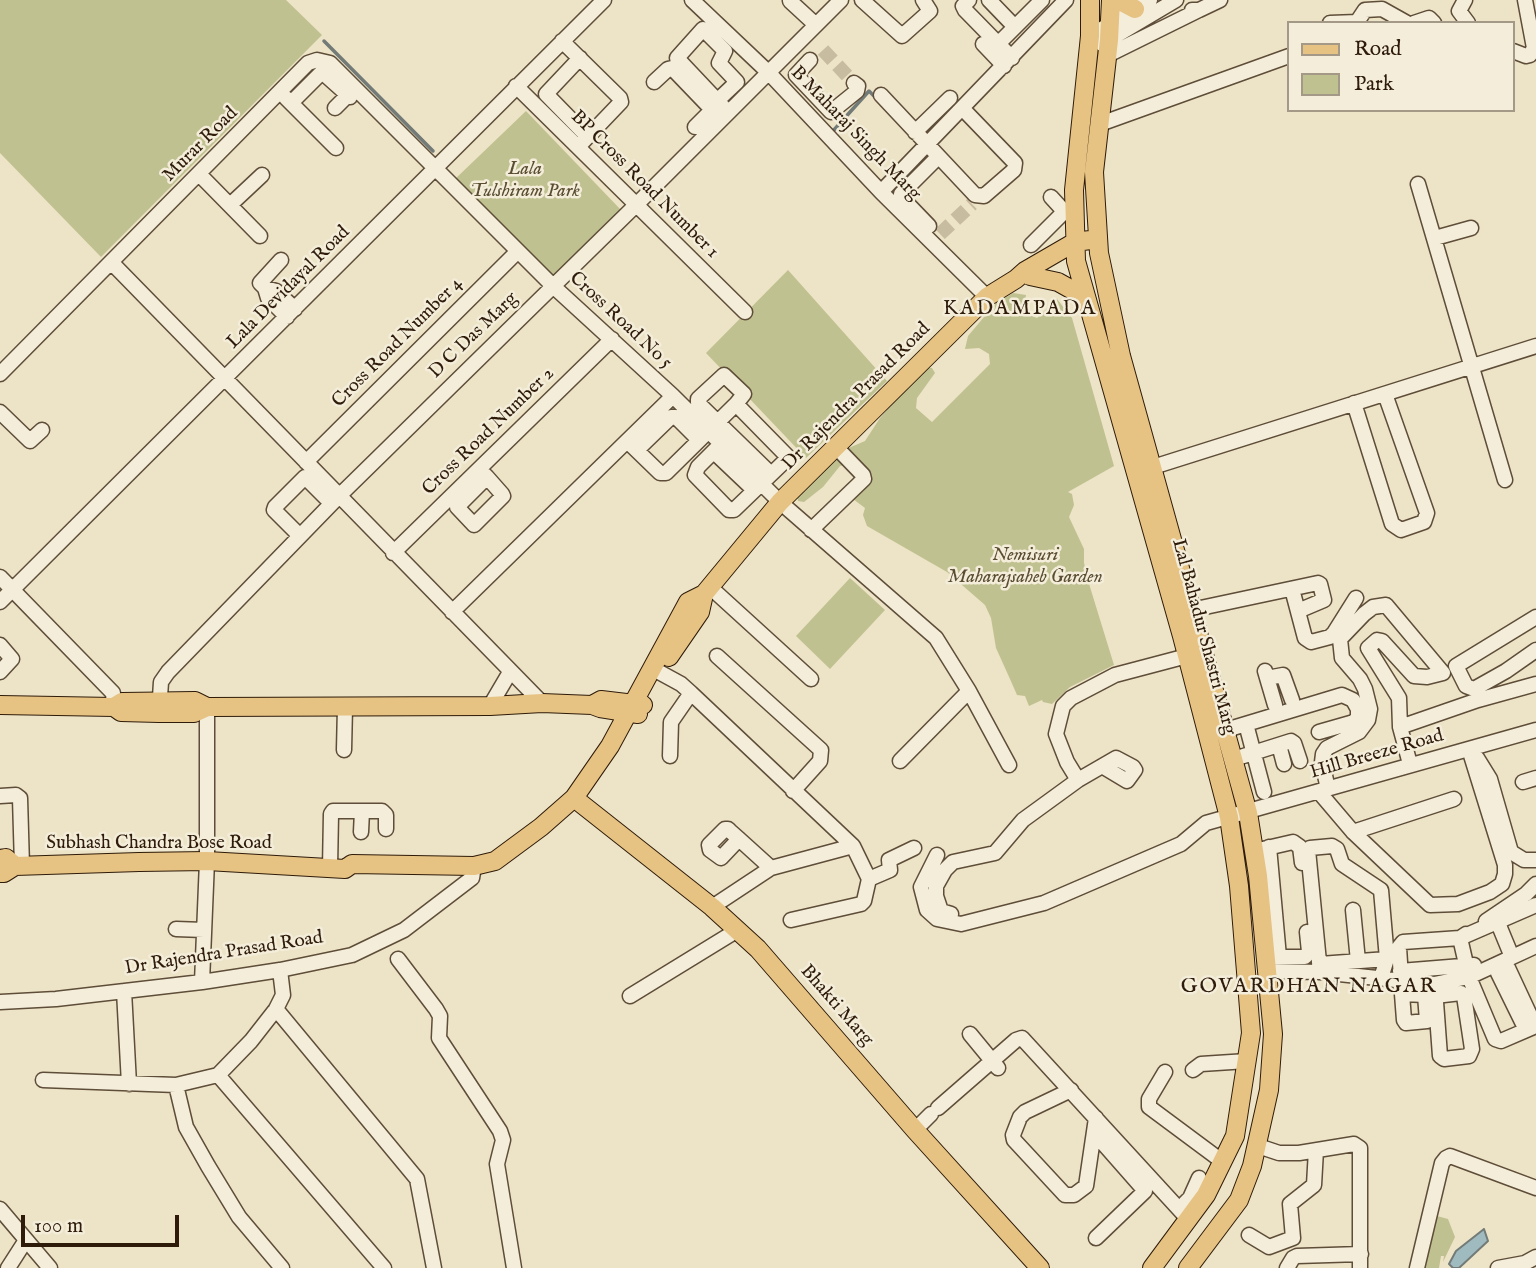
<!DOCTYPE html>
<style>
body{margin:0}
#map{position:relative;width:1536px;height:1268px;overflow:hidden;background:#ede3c6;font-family:"IM FELL English",serif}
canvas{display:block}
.legend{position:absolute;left:1287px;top:21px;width:228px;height:91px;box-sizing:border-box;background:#f3edda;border:2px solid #a49986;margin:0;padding:9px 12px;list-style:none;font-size:21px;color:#2e1b09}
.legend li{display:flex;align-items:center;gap:14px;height:35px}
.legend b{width:35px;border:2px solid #a49986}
.scale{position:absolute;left:21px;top:1215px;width:158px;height:32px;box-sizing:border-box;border:4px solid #2e1b09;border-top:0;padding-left:9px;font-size:21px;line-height:24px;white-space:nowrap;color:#2e1b09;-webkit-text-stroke:5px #f3edda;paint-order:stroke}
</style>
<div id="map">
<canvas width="1536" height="1268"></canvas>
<ul class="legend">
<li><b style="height:9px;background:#e6c283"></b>Road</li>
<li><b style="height:19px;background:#c0c190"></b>Park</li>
</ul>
<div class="scale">100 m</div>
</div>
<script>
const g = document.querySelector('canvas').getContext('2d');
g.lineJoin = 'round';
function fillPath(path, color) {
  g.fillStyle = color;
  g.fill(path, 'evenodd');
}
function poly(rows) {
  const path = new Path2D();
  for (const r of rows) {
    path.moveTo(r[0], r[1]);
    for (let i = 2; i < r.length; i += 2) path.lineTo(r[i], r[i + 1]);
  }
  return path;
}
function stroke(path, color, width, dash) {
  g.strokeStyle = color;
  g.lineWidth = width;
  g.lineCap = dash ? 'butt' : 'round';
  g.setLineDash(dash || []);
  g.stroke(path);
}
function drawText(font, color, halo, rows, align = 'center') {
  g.font = font + ' "IM FELL English",serif';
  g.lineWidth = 5;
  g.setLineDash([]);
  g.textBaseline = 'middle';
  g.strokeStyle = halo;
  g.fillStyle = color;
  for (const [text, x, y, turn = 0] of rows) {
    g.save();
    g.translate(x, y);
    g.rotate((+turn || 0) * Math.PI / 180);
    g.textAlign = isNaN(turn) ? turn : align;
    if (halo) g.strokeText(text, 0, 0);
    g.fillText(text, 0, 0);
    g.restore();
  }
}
const green = poly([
 [0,0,286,0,322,35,101,257,0,153],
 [526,111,622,211,555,278,453,181],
 [788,270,887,381,806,458,706,353],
 [1013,293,1026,295,1025,304,1029,315,1037,318,1057,299,1072,318,1114,466,1068,492,1072,494,1074,505,1069,517,1084,549,1084,563,1090,587,1114,665,1070,687,1052,704,1043,702,1042,700,1029,706,1025,696,1017,695,1010,679,996,648,991,618,985,605,947,572,867,526,863,515,865,508,853,499,867,485,853,463,840,466,823,487,804,502,798,501,797,495,844,450,865,441,880,418,924,367,932,368,935,373,917,398,916,408,932,422,990,364,989,354,979,348,965,349,968,336,995,304],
 [850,578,885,610,830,669,796,636],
 [1437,1216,1448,1219,1455,1237,1443,1262,1444,1256,1441,1256,1439,1268,1422,1268]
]);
const water = poly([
 [1484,1229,1488,1241,1459,1268,1453,1268,1449,1264,1456,1251,1484,1229]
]);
const stream = poly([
 [324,41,433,151],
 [833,131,869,91,877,99]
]);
const minorTunnel = poly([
 [823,50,854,83],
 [940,234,972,204]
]);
const minor = poly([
 [692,0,768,72,881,192,987,297],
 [862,0,902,36,930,11,923,0],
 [969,0,963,6,965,10,1012,58],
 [989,0,1015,27],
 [1465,0,1459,11,1468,23],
 [790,1,816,25],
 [1192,10,1199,10,1220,0],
 [1330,23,1357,22,1365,10,1382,9,1407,23],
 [1414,23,1429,18,1434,23],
 [1090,36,1150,0],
 [562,41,620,98,621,102,578,147],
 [983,44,1004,66],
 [998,44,1042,0],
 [1102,44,1176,0],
 [1513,51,1526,56,1530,55,1534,48,1525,0],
 [1108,55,1199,10],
 [580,58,546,94,588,137],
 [810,60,796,75,831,112,857,91,858,86,854,83],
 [654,82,668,69,672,68,721,119],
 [516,86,745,312],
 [881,95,975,195,984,196,1014,170,1015,163,963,109],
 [286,98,336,148],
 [718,100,737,82,719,63,725,51,703,29,677,58,728,112],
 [291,103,322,72,350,97],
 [335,108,354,89],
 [1100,124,1289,56],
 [695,127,712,110],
 [915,132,950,98],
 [199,174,260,236],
 [1418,184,1505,480],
 [881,192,1066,0],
 [230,205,262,175],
 [929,226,902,198,901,194,934,161],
 [1435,238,1471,228],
 [1031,245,1062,214,1062,209,1051,197],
 [281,260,260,283,265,288,268,298,287,317],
 [112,263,542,703],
 [265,288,276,291,295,309],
 [0,374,308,63,317,60,330,63,553,286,673,396,780,502,936,638,969,691,900,761],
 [1354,403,1392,524,1401,530,1424,522,1427,513,1385,394],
 [0,412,30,441,42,430],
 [627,441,660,473,666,473,736,404],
 [721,444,698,467,695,475,729,510,734,510,787,459,788,457,736,404,744,394,724,375,698,399,698,403,771,474],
 [637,450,671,417,676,417,699,440],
 [714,452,754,490],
 [306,462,518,251],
 [1153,467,1536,346],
 [479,469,487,477,502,494,503,496,474,525,457,507,487,477],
 [811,530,864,479,863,475,836,447],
 [300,536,274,510,275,507,305,477,327,499],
 [393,553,612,339],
 [0,577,113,693,114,707],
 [710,587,811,679],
 [1292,589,1305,638,1311,642,1330,637,1334,633,1356,598],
 [0,602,604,0],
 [1191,610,1318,583,1320,584,1324,600,1298,611],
 [452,612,673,396],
 [1536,617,1456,666,1466,686,1474,689,1506,671,1536,650],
 [0,645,12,659,0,672],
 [717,656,821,750,820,761,793,791],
 [1265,671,1275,705],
 [659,672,681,684,691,693,853,846,771,868,712,907],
 [1267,678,1283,675,1292,700],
 [969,691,1009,765],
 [490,706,510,672],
 [159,712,161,682,168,672,339,496,636,205,841,0],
 [1246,724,1264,792],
 [1400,727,1478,700,1536,684],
 [1226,730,1342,695,1353,700,1358,709,1358,717,1354,722,1319,732],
 [1279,745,1284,764],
 [344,750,345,707],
 [670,756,671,722,691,693],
 [1477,758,1490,779,1511,852,1524,860,1536,860],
 [1234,759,1291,741,1294,743,1300,761],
 [1078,780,1116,758,1133,767,1135,770,1127,781,1102,766],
 [1523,782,1536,778],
 [1328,789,1322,762,1323,754,1327,748,1359,732,1368,720,1370,709,1365,689,1360,679,1342,658,1340,639,1364,614,1373,607,1386,605,1443,673,1427,677,1414,676,1382,641,1377,640,1368,648,1399,698,1400,727,1410,764],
 [1319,792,1353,832,1430,905,1458,904,1490,892,1502,884,1505,874,1505,865,1469,749],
 [0,796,16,795,20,798,22,866],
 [361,832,362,811],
 [1353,832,1454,799],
 [739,839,721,858,710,850,709,845,725,829,728,829,730,831,739,839,771,868],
 [1269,847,1279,957],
 [1254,851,1293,842,1300,847,1302,863],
 [937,855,921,887,927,910,937,919,961,924,1044,903,1181,844,1206,823,1536,730],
 [330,868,331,814,333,811,382,811,386,815,386,829],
 [869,879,890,870,889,860,914,848],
 [1353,910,1358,961],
 [951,914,941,911,936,896,936,886,945,870,953,862,995,853,1023,820,1078,780,1067,762,1056,734,1063,706,1071,698,1115,675,1187,656],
 [791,920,861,904,864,901,869,879,853,846],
 [1486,921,1526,894,1536,884],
 [1498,923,1512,957],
 [176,929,204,930],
 [1466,934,1460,938,1469,977,1495,1039,1501,1041,1536,1026],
 [1267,957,1305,957,1309,952,1307,932],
 [398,959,436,1009,440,1016,439,1038,500,1131,503,1140,497,1164,514,1268],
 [1320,964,1387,959],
 [1508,968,1535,1026],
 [1269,971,1320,972,1434,984,1469,977,1536,946],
 [1400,971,1474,965],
 [1320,972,1308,850,1310,848,1332,846,1337,849,1342,864,1381,890,1387,959,1381,978],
 [1498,973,1526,1030],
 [202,982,207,861,207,707],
 [124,991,129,1084],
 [1402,994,1425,995,1427,1021,1406,1023,1404,1020,1402,994,1399,947,1403,942,1460,938,1536,905],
 [630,996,736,931],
 [1435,996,1461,993,1464,996,1472,1049,1469,1056,1444,1059,1440,1056,1436,1002],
 [0,1002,56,999,202,982,280,970,352,955,404,930,472,878,474,866],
 [276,1009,417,1179,434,1268],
 [970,1034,998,1068],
 [1193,1070,1201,1064,1247,1061],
 [1165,1072,1149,1099,1149,1107,1223,1162],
 [218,1075,384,1268],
 [43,1080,176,1085,218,1075,251,1041,276,1009,283,995,280,970],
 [176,1085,186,1127,208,1166,239,1217,282,1268],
 [1071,1090,1025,1112,1020,1117,1013,1135,1014,1140,1065,1195,1074,1195,1086,1186,1096,1118],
 [938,1108,1016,1040,1022,1038,1189,1220],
 [915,1130,931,1114],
 [1094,1133,1145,1191,1096,1238],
 [1258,1146,1279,1153,1299,1153,1354,1144,1360,1148,1360,1268],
 [1185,1203,1190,1198,1199,1178],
 [0,1209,50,1268],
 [1249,1235,1269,1247,1293,1238,1290,1204,1314,1185,1316,1150],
 [8,1268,26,1240],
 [1287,1268,1293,1258,1297,1256,1361,1254],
 [1417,1268,1442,1163,1446,1158,1450,1156,1536,1188],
 [1498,1268,1525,1263,1536,1257]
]);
const major = poly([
 [1090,0,1090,36,1074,190,1076,261,1182,636,1229,817,1239,886,1251,1033,1235,1136,1206,1195,1152,1268],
 [1111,0,1109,40,1094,172,1099,253,1121,356,1248,813,1258,876,1273,1034,1269,1090,1252,1166,1239,1200,1188,1268],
 [1118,0,1135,9],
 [1030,276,1058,282,1085,297],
 [669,657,700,612,704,594],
 [195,701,207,707,194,713,159,713,121,712,114,707,122,702,195,701],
 [0,705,114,707],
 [207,707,490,706,542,703,592,705],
 [638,714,600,708,592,705,601,700,643,705],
 [574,798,712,907,758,949,915,1130,1040,1268],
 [0,859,6,858,15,866],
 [0,873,4,873,15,866,139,862,207,861,345,869,352,864,474,866,495,861,541,827,574,798,610,746,688,602,704,594,780,502,987,297,1016,279,1025,271,1075,242,1098,239]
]);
const streetNames = [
 ["B Maharaj Singh Marg",855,134,46],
 ["Murar Road",201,145,-45],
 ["BP Cross Road Number 1",644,185,45],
 ["Lala Devidayal Road",289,288,-45],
 ["Cross Road No 5",620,321,43],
 ["D C Das Marg",474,336,-44],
 ["Cross Road Number 4",398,343,-45],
 ["Dr Rajendra Prasad Road",857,397,-45],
 ["Cross Road Number 2",489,432,-44],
 ["Lal Bahadur Shastri Marg",1203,637,75],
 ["Hill Breeze Road",1377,755,-16],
 ["Subhash Chandra Bose Road",159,844],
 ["Dr Rajendra Prasad Road",224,954,-9],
 ["Bhakti Marg",836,1006,49]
];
const parkNames = [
 ["Lala",525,170],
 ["Tulshiram Park",525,192],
 ["Nemisuri",1025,556],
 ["Maharajsaheb Garden",1025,578]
];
const neighbourhoodNames = [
 ["KADAMPADA",1020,310],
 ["GOVARDHAN NAGAR",1309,988]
];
fillPath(green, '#c0c190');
fillPath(water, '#9fbbc0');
stroke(water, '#727b77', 2);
stroke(stream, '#727b77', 3.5);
stroke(minorTunnel, '#c7bba0', 14, [14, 7]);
stroke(minor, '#5e4d38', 17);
stroke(major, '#2e1b09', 20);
stroke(minor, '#f3edda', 14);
stroke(major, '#e6c283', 18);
drawText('19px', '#2e1b09', '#f3edda', streetNames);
drawText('italic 19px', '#5a4d32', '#f3edda', parkNames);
g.letterSpacing = '2px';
drawText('21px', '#2e1b09', '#f3edda', neighbourhoodNames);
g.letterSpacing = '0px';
</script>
